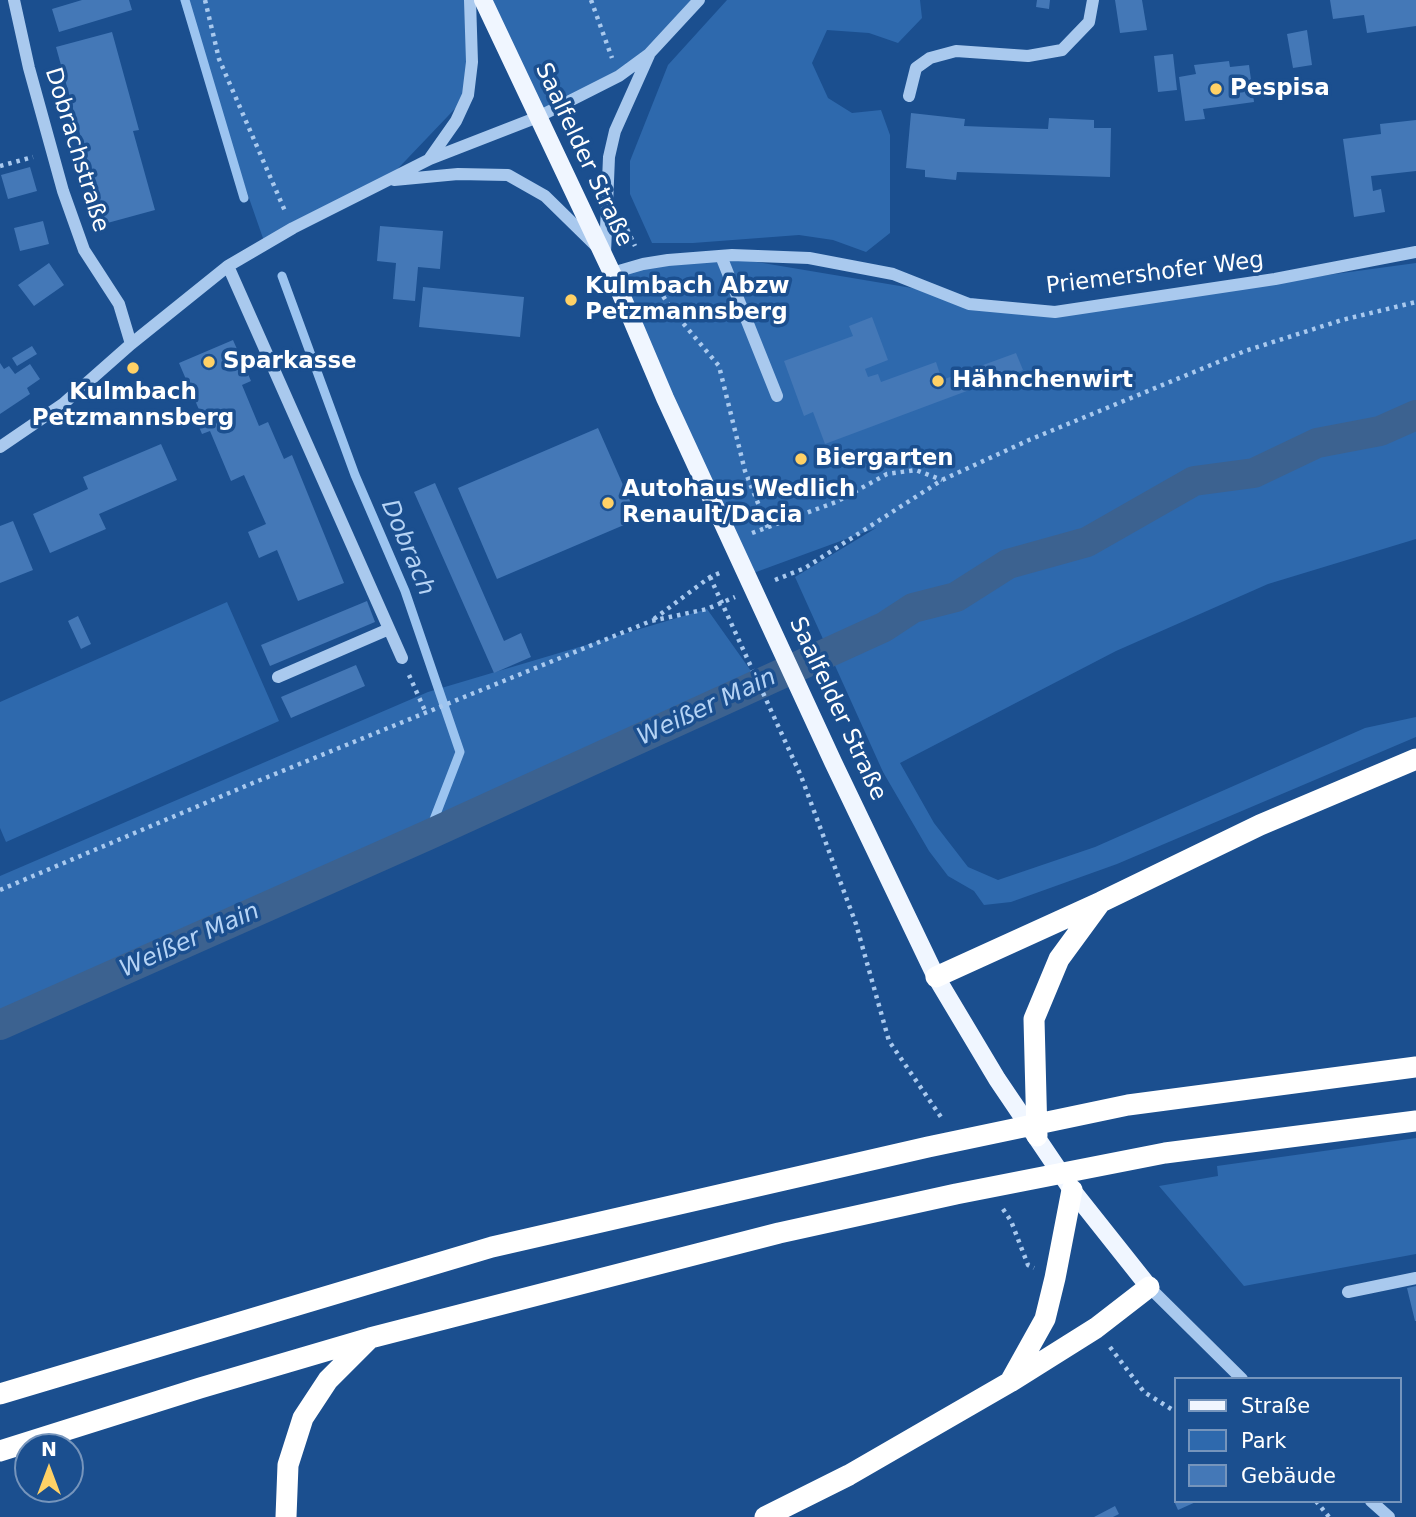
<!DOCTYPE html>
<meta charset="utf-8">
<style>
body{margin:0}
#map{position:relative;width:1416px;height:1517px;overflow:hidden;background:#1b4f8f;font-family:"DejaVu Sans",sans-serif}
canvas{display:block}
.legend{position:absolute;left:1174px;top:1377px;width:228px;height:126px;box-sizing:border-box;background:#1b4f8f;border:2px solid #7695bc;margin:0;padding:9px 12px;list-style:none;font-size:21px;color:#fff}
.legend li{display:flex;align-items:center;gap:14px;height:35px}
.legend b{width:35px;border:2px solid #7695bc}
.north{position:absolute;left:14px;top:1433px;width:70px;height:70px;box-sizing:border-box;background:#1b4f8f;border:2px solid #7695bc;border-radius:50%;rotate:0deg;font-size:19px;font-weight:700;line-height:28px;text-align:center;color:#fff}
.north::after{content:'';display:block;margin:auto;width:24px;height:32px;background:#ffd166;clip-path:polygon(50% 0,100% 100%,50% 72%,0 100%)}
</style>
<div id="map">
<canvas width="1416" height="1517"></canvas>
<ul class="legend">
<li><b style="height:9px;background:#f0f6ff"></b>Straße</li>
<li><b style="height:19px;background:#2e69ad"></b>Park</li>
<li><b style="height:19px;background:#4478b7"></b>Gebäude</li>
</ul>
<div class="north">N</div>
</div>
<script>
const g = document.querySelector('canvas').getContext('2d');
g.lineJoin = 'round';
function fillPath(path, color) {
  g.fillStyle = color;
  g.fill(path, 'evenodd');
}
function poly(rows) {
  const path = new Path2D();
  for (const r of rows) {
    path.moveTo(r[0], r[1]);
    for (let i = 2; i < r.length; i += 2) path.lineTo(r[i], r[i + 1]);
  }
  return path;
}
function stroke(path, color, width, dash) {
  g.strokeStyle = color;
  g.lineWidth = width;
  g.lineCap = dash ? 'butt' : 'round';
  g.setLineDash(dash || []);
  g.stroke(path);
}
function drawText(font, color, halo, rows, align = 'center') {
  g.font = font + ' "DejaVu Sans",sans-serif';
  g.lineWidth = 7;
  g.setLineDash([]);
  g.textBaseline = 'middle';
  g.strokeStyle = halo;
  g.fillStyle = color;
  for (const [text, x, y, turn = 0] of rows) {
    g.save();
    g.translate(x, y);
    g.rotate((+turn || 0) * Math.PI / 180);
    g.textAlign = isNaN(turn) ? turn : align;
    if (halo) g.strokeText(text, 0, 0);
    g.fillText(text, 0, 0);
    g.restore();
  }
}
const green = poly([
 [180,0,469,0,468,95,387,180,265,244],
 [478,0,694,0,649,54,538,117],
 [727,0,920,0,922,18,898,43,869,33,827,30,812,63,828,98,852,113,881,110,890,135,890,233,866,252,833,240,799,235,693,243,652,243,630,194,630,161,668,65],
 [721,256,1055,312,1416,263,1416,539,1268,584,1116,651,900,763,934,823,968,867,998,880,1095,847,1365,728,1416,717,1416,737,1117,864,1011,902,984,905,974,891,948,876,929,851,883,772,795,577,876,528,748,575,612,273],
 [227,602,279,721,6,842,0,828,0,702],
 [707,609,756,678,0,1018,0,876,428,692],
 [1416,1138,1416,1254,1244,1286,1159,1186,1218,1176,1217,1166]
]);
const stream = poly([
 [185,0,244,198],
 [282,276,355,475,405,591,460,752,428,835]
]);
const canal = poly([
 [0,1025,428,835,884,627,913,608,956,597,1008,564,1087,542,1194,481,1254,473,1317,443,1380,431,1416,415]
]);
const building = poly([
 [82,0,129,0,132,10,59,32,52,9],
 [1037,0,1050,0,1049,9,1036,7],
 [1115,0,1142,0,1147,30,1120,33],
 [1330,0,1416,0,1416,26,1367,33,1364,15,1333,19],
 [1307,30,1312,65,1293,68,1287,34],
 [112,32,139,130,133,131,155,210,100,225,79,146,83,145,56,47],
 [1173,54,1177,90,1158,92,1154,56],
 [1229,61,1230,67,1249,65,1254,102,1203,109,1205,119,1185,121,1179,77,1196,74,1194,65],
 [911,113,965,119,964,126,989,127,1048,129,1049,118,1094,120,1094,128,1111,128,1110,177,957,172,956,180,925,177,925,170,906,168],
 [1416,120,1416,171,1371,176,1373,191,1381,189,1385,212,1354,217,1343,139,1381,134,1380,124],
 [30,167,37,191,8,199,1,175],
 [43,221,49,244,20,251,14,228],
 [380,226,443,231,440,269,418,267,415,301,393,299,396,263,377,261],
 [49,263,64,285,34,306,18,285],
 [423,287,524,297,520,337,419,327],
 [872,317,888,360,865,369,868,377,878,374,881,382,936,362,942,380,1016,353,1023,370,825,444,813,412,804,416,784,361,853,336,849,326],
 [233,340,251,381,242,385,259,426,268,422,284,459,292,455,344,583,298,601,277,550,259,558,248,532,266,524,244,475,231,481,210,431,202,434,194,415,200,412,179,363],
 [32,346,37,354,17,366,12,358],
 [0,363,4,369,9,366,15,374,30,364,40,379,27,388,30,394,0,414],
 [598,428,638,519,497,579,458,488],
 [161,444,177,480,99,514,106,529,50,553,33,514,88,489,83,477],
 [435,483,504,641,521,633,531,657,494,673,414,492],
 [13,521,33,570,0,583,0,526],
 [367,601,375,622,270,666,261,645],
 [78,616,91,644,81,649,68,621],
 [356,665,365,686,291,718,281,697],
 [1416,1286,1416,1321,1415,1321,1407,1288],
 [1174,1501,1198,1501,1178,1510],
 [1115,1506,1119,1514,1113,1517,1094,1517]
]);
const path = poly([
 [205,0,219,59,285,211],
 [591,0,612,58],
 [0,166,33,157],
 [627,229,635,246],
 [654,282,672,310,719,366,745,471,768,528],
 [752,533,836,502,887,474,916,470,942,480],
 [710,577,801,776,856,924,889,1041,943,1120],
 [775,580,805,568,942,480,1029,440,1245,351,1342,320,1416,302],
 [654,619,710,577,722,572],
 [409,675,426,713],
 [0,890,248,785,651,621,707,609,735,597],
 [1003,1209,1011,1221,1028,1265,1034,1268],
 [1110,1347,1144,1392,1176,1412],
 [1316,1501,1329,1517]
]);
const minor = poly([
 [14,0,29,68,63,191,84,250,119,304,131,344],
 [909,96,916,68,930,58,956,51,1028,56,1062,50,1089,22,1093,0],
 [430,158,456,121,468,95,472,62,470,0],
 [394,180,458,174,508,175,545,196,595,245],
 [605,253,609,157,615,131,649,55],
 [721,256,777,396],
 [228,266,402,658],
 [612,273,643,264,668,260,732,255,809,258,893,274,969,304,1055,312,1275,279,1416,252],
 [0,447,63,404,131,344,228,266,293,228,430,159,538,117,619,76,649,54,699,0],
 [278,677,389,629],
 [1149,1287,1242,1379],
 [1348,1292,1416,1278],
 [1371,1501,1389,1517]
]);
const major = poly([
 [483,0,612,273,665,398,833,762,936,977,997,1079,1072,1190,1149,1287]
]);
const highway = poly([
 [936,977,1101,902,1260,825,1416,759],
 [1037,1136,1034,1019,1059,959,1100,903],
 [1011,1380,1045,1319,1055,1278,1072,1190],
 [0,1394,492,1247,928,1147,1128,1105,1416,1067],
 [0,1451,200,1388,370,1338,779,1233,956,1194,1165,1153,1416,1121],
 [286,1517,288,1465,303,1418,328,1380,369,1339],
 [765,1517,849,1475,1010,1382,1096,1328,1149,1287]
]);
const markers = [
 [1216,89,7,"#ffd166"],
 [571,300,7,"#ffd166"],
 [209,362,7,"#ffd166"],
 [133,368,7,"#ffd166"],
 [938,381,7,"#ffd166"],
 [801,459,7,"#ffd166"],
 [608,503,7,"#ffd166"]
];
const poiNames = [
 ["Pespisa",1230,89],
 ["Kulmbach Abzw",585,287],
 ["Petzmannsberg",585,313],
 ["Sparkasse",223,362],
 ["Hähnchenwirt",952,381],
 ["Kulmbach",133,393,"center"],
 ["Petzmannsberg",133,419,"center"],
 ["Biergarten",815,459],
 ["Autohaus Wedlich",622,490],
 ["Renault/Dacia",622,516]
];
const streetNames = [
 ["Dobrachstraße",76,150,73],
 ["Saalfelder Straße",583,155,65],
 ["Priemershofer Weg",1155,274,-7],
 ["Saalfelder Straße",837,709,65]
];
const waterNames = [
 ["Dobrach",407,548,67],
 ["Weißer Main",707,708,-25],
 ["Weißer Main",190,941,-24]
];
fillPath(green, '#2e69ad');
stroke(stream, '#9cc4f0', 9);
stroke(canal, '#3c6290', 30);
fillPath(building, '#4478b7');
stroke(path, '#a9c9ee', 4.5, [3.5, 5]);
stroke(minor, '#a9c9ee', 12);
stroke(major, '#f0f6ff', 18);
stroke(highway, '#fff', 21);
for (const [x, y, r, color] of markers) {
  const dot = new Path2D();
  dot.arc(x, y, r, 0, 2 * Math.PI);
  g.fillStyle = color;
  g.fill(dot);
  stroke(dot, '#1b4f8f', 2.5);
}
drawText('bold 23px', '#fff', '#1b4f8f', poiNames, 'left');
drawText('23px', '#fff', '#1b4f8f', streetNames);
drawText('italic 24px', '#b5d3f5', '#1b4f8f', waterNames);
</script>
